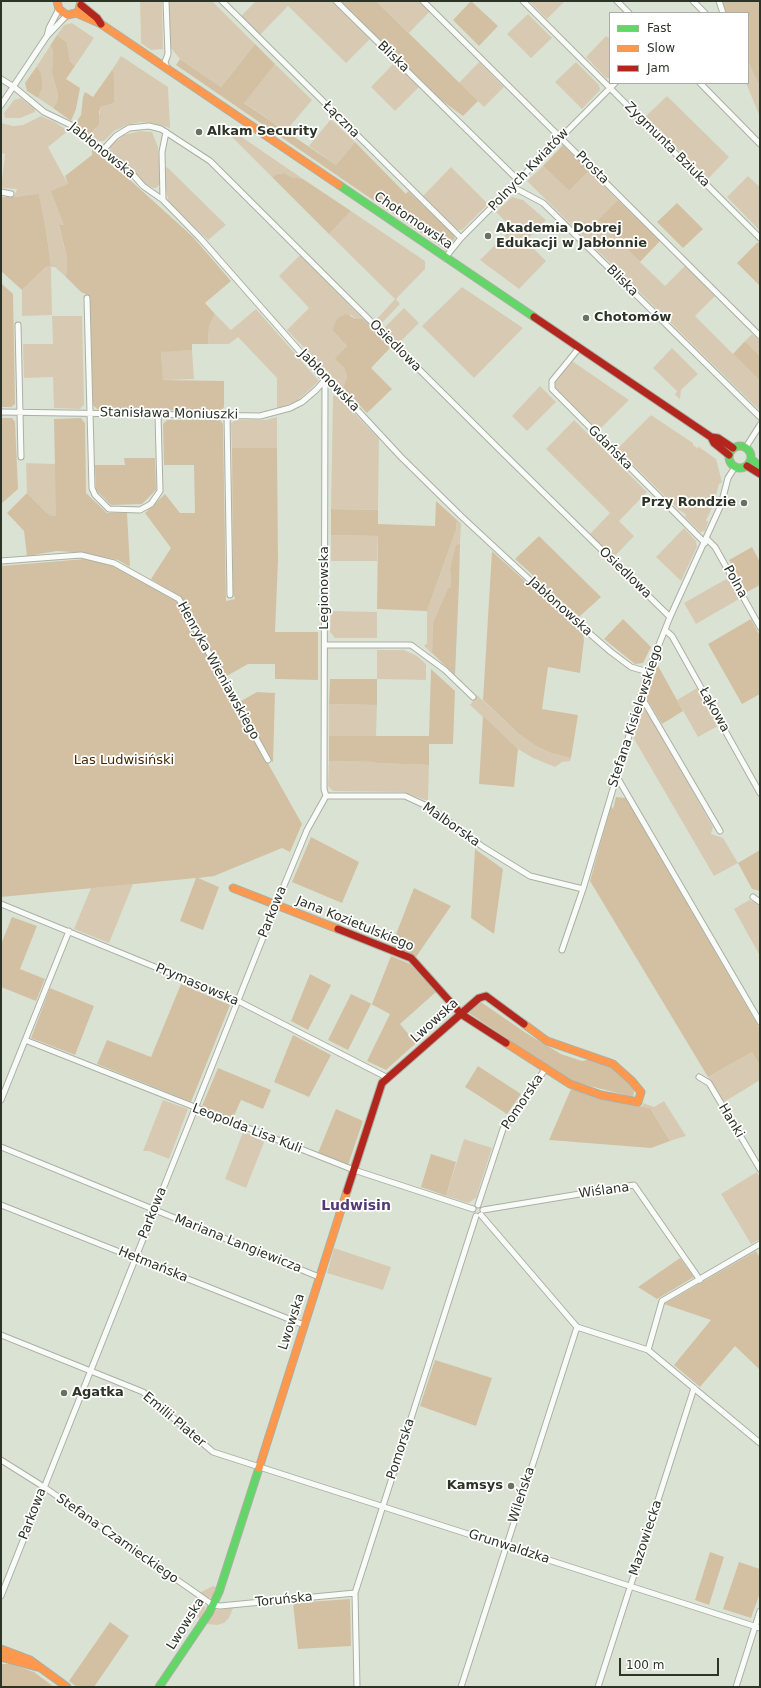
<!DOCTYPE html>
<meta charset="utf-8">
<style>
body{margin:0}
#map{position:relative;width:761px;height:1688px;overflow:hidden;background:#dae3d3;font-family:"DejaVu Sans",sans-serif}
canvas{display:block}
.frame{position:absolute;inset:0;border:2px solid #2c3327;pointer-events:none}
.legend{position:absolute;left:609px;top:12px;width:140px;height:72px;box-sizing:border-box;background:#fff;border:1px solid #abada9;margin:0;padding:5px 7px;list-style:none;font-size:12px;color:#2c3327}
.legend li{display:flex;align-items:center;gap:8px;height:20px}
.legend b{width:20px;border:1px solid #abada9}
.scale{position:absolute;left:619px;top:1658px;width:100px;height:18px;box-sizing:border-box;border:2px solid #2c3327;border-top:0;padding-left:5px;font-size:12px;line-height:14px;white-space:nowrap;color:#2c3327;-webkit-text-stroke:3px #fff;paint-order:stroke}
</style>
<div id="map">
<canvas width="761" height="1688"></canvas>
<div class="frame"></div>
<ul class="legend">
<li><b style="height:5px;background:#63d668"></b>Fast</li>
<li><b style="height:5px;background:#ff974d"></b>Slow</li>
<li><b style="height:5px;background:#b3261e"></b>Jam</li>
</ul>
<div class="scale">100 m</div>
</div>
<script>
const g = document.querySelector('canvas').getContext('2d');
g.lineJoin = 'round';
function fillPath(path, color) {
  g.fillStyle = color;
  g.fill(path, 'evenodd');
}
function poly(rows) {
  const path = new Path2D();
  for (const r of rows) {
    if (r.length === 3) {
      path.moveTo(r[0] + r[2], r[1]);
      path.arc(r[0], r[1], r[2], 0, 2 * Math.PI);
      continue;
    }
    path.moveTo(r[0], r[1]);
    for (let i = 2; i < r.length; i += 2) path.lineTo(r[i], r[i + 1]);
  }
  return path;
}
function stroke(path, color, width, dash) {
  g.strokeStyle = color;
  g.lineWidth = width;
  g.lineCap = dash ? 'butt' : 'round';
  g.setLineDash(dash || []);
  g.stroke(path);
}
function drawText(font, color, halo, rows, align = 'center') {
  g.font = font + ' "DejaVu Sans",sans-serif';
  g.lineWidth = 3.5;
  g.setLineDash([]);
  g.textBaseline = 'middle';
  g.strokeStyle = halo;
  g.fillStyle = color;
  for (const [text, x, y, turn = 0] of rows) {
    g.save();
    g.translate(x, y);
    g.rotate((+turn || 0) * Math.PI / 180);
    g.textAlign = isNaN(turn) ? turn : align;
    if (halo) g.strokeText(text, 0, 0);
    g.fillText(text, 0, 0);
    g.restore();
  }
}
const green = poly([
 [140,1,162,1,163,49,151,50,141,43],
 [169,1,212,1,255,44,221,87,180,59,171,48],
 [256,1,331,1,370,39,346,63,288,6,260,35,241,16],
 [376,1,426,1,433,8,409,33],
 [529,1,565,1,547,19],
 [528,14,552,38,531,58,507,34],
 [72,23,94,38,75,66,70,61,67,43,57,35,64,25],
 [606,36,610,39,610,78,606,78,586,57],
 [50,46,53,50,52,73,58,95,57,102,53,108,38,98,42,89,41,73,37,66],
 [121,56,168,87,170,128,152,123,140,122,127,125,114,131,104,141,99,141,90,135,96,128,101,107,114,103,114,73,112,70],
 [479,62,504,87,484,107,459,83],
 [576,62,599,85,600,90,582,109,555,82],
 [748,62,760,87,760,117,746,83,748,83],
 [394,63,419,87,395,111,371,87],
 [275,64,312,100,286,131,243,102],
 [667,96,729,157,708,179,645,117],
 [21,98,35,109,35,112,20,118,5,118,4,113,14,100],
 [41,116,55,122,68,131,48,147,68,184,64,225,59,226,67,258,66,277,55,267,51,267,52,315,22,316,22,290,46,267,51,266,46,230,39,195,14,197,17,189,1,188,5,154,1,153,1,123,13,126,23,125],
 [331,119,355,142,336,165,309,146],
 [230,129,303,179,291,177,283,173,277,174,272,177,227,132],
 [140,131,152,132,158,147,160,175,160,184,156,188,153,188,144,183,112,155,110,150,110,146,124,135],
 [543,166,569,191,589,171,618,200,599,221,640,262,665,286,685,266,715,296,695,316,760,381,760,409,758,409,527,181],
 [167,167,226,225,208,240,169,202,166,191,165,169],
 [451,167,488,204,462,230,458,230,423,196],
 [748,176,760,187,760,231,727,197],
 [512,197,523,200,546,220,526,241,546,261,519,289,480,260,512,228,496,212],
 [351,211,425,261,425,269,396,299,400,304,379,326,375,321,395,299,329,234],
 [300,255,363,319,356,319,351,315,333,331,347,346,344,367,347,377,343,388,287,330,309,308,279,276],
 [462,287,523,328,474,378,422,326],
 [404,308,419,323,398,344,383,329],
 [256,309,319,381,297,401,277,409,277,378,238,337,229,344,208,344,209,326,215,314,231,330],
 [52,316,82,316,84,405,80,409,54,408,53,377,24,378,23,344,53,344],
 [752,334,760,341,760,356,745,341],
 [672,348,698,374,681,390,680,399,675,395,677,391,653,368],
 [192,350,194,379,162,380,161,351],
 [572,361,629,400,598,431,555,387,555,381],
 [540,386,556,402,527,431,512,416],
 [337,395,379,439,378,510,331,509,333,396],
 [651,415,693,443,693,445,697,448,699,447,716,459,722,482,719,484,713,506,706,520,708,522,705,531,700,532,685,517,686,515,681,511,680,511,617,449],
 [277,417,277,448,232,448,231,423,235,420,266,420],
 [574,420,647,492,619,521,634,536,613,558,590,534,610,513,546,449],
 [26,463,56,464,56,516,49,515,27,493],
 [457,520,461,523,460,543,457,544,450,569,451,586,433,623,432,654,424,646,427,643,427,611,456,530],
 [684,528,696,541,697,547,681,581,656,557],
 [331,535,378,536,377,561,331,561],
 [728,578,739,599,696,624,684,603],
 [331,611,377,612,377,638,335,638,330,632],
 [377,650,404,650,417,656,426,664,426,680,377,679],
 [697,688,718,726,698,737,677,700],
 [477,695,519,734,536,746,551,753,571,758,570,761,562,762,555,767,533,758,518,749,470,705],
 [329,704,377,705,376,737,329,736],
 [645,706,713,827,711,834,723,838,738,863,714,876,633,737,642,707],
 [329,761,376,762,376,763,429,765,428,801,403,792,333,791,328,786],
 [133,884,109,943,74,929,91,888],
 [749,900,757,903,760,908,760,956,734,909],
 [752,1052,760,1066,760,1080,724,1102,708,1077],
 [163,1100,188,1109,169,1159,149,1151,143,1151],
 [664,1101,686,1136,670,1141,652,1110,642,1107,643,1103,654,1107],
 [243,1132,265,1140,246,1188,225,1179],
 [464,1139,492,1148,476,1198,468,1203,446,1196],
 [757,1172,760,1178,760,1239,751,1244,721,1194],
 [334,1248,391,1267,383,1290,327,1273],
 [213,1586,216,1587,212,1597,208,1598,199,1593],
 [196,1597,205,1607,205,1613,200,1620,194,1610],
 [233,1608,229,1618,224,1623,217,1625,206,1624,215,1610]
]);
const forest = poly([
 [339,1,376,1,478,101,463,116,441,100],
 [471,1,498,26,479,46,453,20],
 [722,1,760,1,760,87,748,62,748,13,726,13],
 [57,35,67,43,70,61,75,66,66,79,80,88,76,109,71,121,53,108,57,102,58,95,52,73,53,50,50,46],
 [255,44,275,64,244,103,336,165,355,142,406,194,408,191,454,235,455,238,446,250,176,65,180,59,221,87],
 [37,66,41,73,42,80,42,89,38,98,27,91,25,83],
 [112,70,114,73,114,103,101,107,99,112,99,124,90,135,75,124,81,115,83,97,85,92,93,97],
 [563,145,589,171,569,191,543,166],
 [92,149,130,180,193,237,231,281,205,303,215,314,209,326,208,344,192,344,192,350,161,352,163,380,224,381,224,407,221,411,97,409,93,405,90,296,81,292,66,277,67,258,59,225,64,225,51,191,68,184,65,176,92,155],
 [284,173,291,177,303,179,351,211,329,234,272,177,277,174],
 [39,194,46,230,51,266,46,267,22,290,1,271,1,197,14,197],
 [618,200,660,241,640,262,598,220],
 [677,203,703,229,683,248,657,222],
 [758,242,760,244,760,286,737,263],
 [1,283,13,294,15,404,11,407,1,407],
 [346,314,356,319,363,319,392,346,371,368,392,389,367,413,343,388,347,377,344,367,335,359,347,346,333,331,334,325,338,318],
 [745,341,760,356,760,381,733,354],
 [1,418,12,418,15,422,18,489,1,504],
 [81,418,85,423,86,493,107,513,127,513,130,567,118,560,85,553,57,551,27,556,24,531,7,513,27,493,49,515,56,516,54,419],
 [167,420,220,420,223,424,226,601,235,599,233,593,232,448,277,448,278,561,275,632,318,632,318,680,275,679,275,664,248,664,225,677,181,597,151,579,171,548,145,513,165,494,180,513,195,513,194,465,164,465,163,424],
 [124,458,155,458,156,490,142,504,111,505,96,490,95,465,125,465],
 [436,501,457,520,456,530,427,611,377,609,378,536,331,535,331,509,378,510,378,524,435,526],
 [539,536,601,597,579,617,515,559],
 [460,543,459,584,455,675,432,653,433,623,448,589,451,586,450,569,456,545],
 [752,547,760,562,760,585,747,592,729,560],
 [492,551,583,634,584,640,580,673,548,667,542,709,578,715,571,758,551,753,536,746,519,734,483,700],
 [85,559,116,567,177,601,302,824,290,852,282,848,214,876,198,878,219,887,203,930,180,921,196,878,1,897,1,566],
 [623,619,651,647,643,663,635,664,604,639],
 [751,619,760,636,760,694,742,704,708,644],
 [656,662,683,711,662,724,647,699,647,689],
 [431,669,455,691,453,744,429,744,429,765,376,763,375,762,329,761,329,736,429,736],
 [330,679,377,679,377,705,329,704],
 [257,692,275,693,273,763,239,702],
 [483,716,518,749,514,787,479,784],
 [616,797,626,798,760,1029,760,1066,752,1052,708,1077,590,881,611,806,613,809],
 [311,837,359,862,342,903,292,882],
 [475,849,503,869,494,934,471,918],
 [760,850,760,891,752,889,738,863],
 [414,888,451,906,416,957,391,947],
 [12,917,37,926,20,969,45,979,36,1001,1,987,1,944],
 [391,956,410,964,436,992,400,1024,416,1043,386,1070,367,1061,390,1014,371,1004,348,1050,328,1040,351,994,372,1004],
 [310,974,331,985,308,1030,291,1021],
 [181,984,230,1005,191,1102,97,1064,107,1040,151,1057],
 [50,988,94,1006,75,1055,31,1038],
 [481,1002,526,1033,561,1054,582,1061,592,1059,609,1064,635,1088,633,1097,574,1082,557,1072,469,1013],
 [293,1035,331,1055,309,1097,274,1082],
 [478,1066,521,1094,507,1114,465,1087],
 [218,1068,271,1090,263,1109,241,1100,233,1118,202,1106],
 [571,1089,651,1109,670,1141,651,1148,549,1140],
 [336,1109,363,1121,348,1165,318,1153],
 [431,1154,456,1162,446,1196,421,1187],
 [756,1251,760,1258,760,1368,759,1369,735,1346,700,1387,674,1365,711,1320,664,1304],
 [680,1258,694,1277,657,1299,638,1287],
 [435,1360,492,1378,476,1426,420,1406],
 [710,1552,724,1557,709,1605,695,1600],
 [739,1562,760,1569,760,1593,751,1618,723,1609],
 [350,1599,351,1646,298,1649,293,1603],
 [110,1622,129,1636,94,1687,77,1687,69,1681],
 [1,1664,11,1664,34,1672,54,1687,1,1687]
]);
const street = poly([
 [166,1,168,54,165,62,167,68],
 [222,1,461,238],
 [336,1,519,181],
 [423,1,760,336],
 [523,1,760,238],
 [617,1,629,13],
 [693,1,705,13],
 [719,1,723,13],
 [47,36,49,28,59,9],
 [1,79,14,87,44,112,71,125,128,169,143,186,163,200,201,239,325,380,336,387,401,457,461,516,559,607,611,652,631,667,648,672],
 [700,83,760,144],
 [1,105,47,36,67,15],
 [103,150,116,136,129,128,149,126,161,129,210,161,502,452,670,617],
 [513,187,543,203,760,417],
 [1,192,11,194],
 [163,200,162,152,166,132],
 [445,258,461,238,615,83],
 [87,298,92,488,95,495,109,509,140,510,151,504,160,491,158,415],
 [18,325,21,457],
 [579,348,552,381,552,389,705,543],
 [325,380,324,789,326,796],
 [1,412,260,416,290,408,302,402,316,390,325,380],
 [227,415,230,595],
 [746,447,760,425],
 [707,539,715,547,760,627],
 [1,561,81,555,114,563,179,599,268,760],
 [665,630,672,636,760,793],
 [325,645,411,645,445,670,473,697],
 [641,696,720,831],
 [617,777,760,1022],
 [326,796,405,796,431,808,483,847,530,876,583,889],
 [753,897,760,902],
 [1,904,238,1001,388,1078],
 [562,950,583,889,648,672,670,617,721,505,728,478,735,467],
 [25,1040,354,1170,473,1209],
 [699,1077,709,1083,760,1169],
 [1,1100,69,931],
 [1,1147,319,1277],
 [1,1205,304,1325],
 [478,1205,503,1129,546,1068],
 [483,1210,634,1185,700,1280],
 [481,1215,577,1327,648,1350,760,1443],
 [1,1335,143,1392,213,1452,760,1628],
 [648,1350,662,1301,760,1244],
 [1,1460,44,1487,213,1605,220,1606,355,1593],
 [1,1596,276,905,307,830,326,796],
 [357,1687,355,1593,476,1216],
 [461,1687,577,1327],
 [598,1687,694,1388],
 [736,1687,760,1611]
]);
const fast = poly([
 [339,185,534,317],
 [740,457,11],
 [751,459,760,466],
 [159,1687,209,1613,219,1592,259,1468]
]);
const slow = poly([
 [57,1,59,9,67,15,76,13,79,10,81,1],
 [76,13,101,24,339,185],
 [233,888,338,929],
 [506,1043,570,1084,601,1095,638,1102,641,1092,632,1081,613,1064,547,1041,524,1024],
 [259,1468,347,1191],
 [1,1649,30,1660,67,1687],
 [1,1657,37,1667]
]);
const jam = poly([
 [81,5,97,18,101,24],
 [534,317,711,437,718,438,733,448],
 [711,437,714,443,729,455],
 [747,466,760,474],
 [338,929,411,958,461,1014,506,1043],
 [347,1191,382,1083,479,998,486,996,524,1024]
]);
const markers = [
 [199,132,4,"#697163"],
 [488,236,4,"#697163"],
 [586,318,4,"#697163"],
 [744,503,4,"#697163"],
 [64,1393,4,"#697163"],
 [511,1486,4,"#697163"]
];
const streetNames = [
 ["Bliska",393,57,44],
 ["Łączna",341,120,45],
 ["Zygmunta Bziuka",667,145,45],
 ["Jabłonowska",102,151,39],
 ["Prosta",592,168,45],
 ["Polnych Kwiatów",529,170,-46],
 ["Chotomowska",413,221,34],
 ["Bliska",622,281,45],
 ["Osiedlowa",395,346,45],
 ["Jabłonowska",329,381,46],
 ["Stanisława Moniuszki",169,414,1],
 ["Gdańska",610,448,45],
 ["Osiedlowa",625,573,44],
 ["Polna",735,582,61],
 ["Legionowska",325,588,-90],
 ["Jabłonowska",560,607,42],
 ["Henryka Wieniawskiego",218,671,61],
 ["Łąkowa",714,710,61],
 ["Stefana Kisielewskiego",636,716,-72],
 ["Malborska",451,825,35],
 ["Parkowa",273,912,-68],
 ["Jana Kozietulskiego",355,924,22],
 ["Prymasowska",197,985,23],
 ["Lwowska",435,1021,-42],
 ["Pomorska",523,1102,-56],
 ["Hanki",731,1121,59],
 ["Leopolda Lisa Kuli",247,1129,21],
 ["Wiślana",604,1191,-8],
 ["Parkowa",153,1213,-68],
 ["Mariana Langiewicza",238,1244,22],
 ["Hetmańska",153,1265,22],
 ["Lwowska",292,1322,-72],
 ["Emilii Plater",174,1420,40],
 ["Pomorska",401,1449,-72],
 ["Wileńska",522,1495,-72],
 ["Parkowa",33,1514,-69],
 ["Mazowiecka",646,1538,-72],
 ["Stefana Czarnieckiego",117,1539,35],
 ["Grunwaldzka",509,1547,18],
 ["Toruńska",284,1600,-6],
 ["Lwowska",186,1624,-58]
];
const poiNames = [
 ["Alkam Security",207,132],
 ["Akademia Dobrej",496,229],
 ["Edukacji w Jabłonnie",496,244],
 ["Chotomów",594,318],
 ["Przy Rondzie",736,503,"right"],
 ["Agatka",72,1393],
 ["Kamsys",503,1486,"right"]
];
const parkNames = [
 ["Las Ludwisiński",124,761]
];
const neighbourhoodNames = [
 ["Ludwisin",356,1206]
];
fillPath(green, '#d8cab2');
fillPath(forest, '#d3c0a3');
stroke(street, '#aab0a4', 7);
stroke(fast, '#aab0a4', 9);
stroke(slow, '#aab0a4', 9);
stroke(jam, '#aab0a4', 9);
stroke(street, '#f9fbf8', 5);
stroke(fast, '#63d668', 7);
stroke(slow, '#ff974d', 7);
stroke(jam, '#b3261e', 7);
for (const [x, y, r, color] of markers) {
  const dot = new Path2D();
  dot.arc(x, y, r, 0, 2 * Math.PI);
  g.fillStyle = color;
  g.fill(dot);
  stroke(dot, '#fff', 1.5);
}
drawText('13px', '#2c3327', '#fff', streetNames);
drawText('bold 13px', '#2c3327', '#fff', poiNames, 'left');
drawText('13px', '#452706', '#fff', parkNames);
drawText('bold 14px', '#513a76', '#fff', neighbourhoodNames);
</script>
